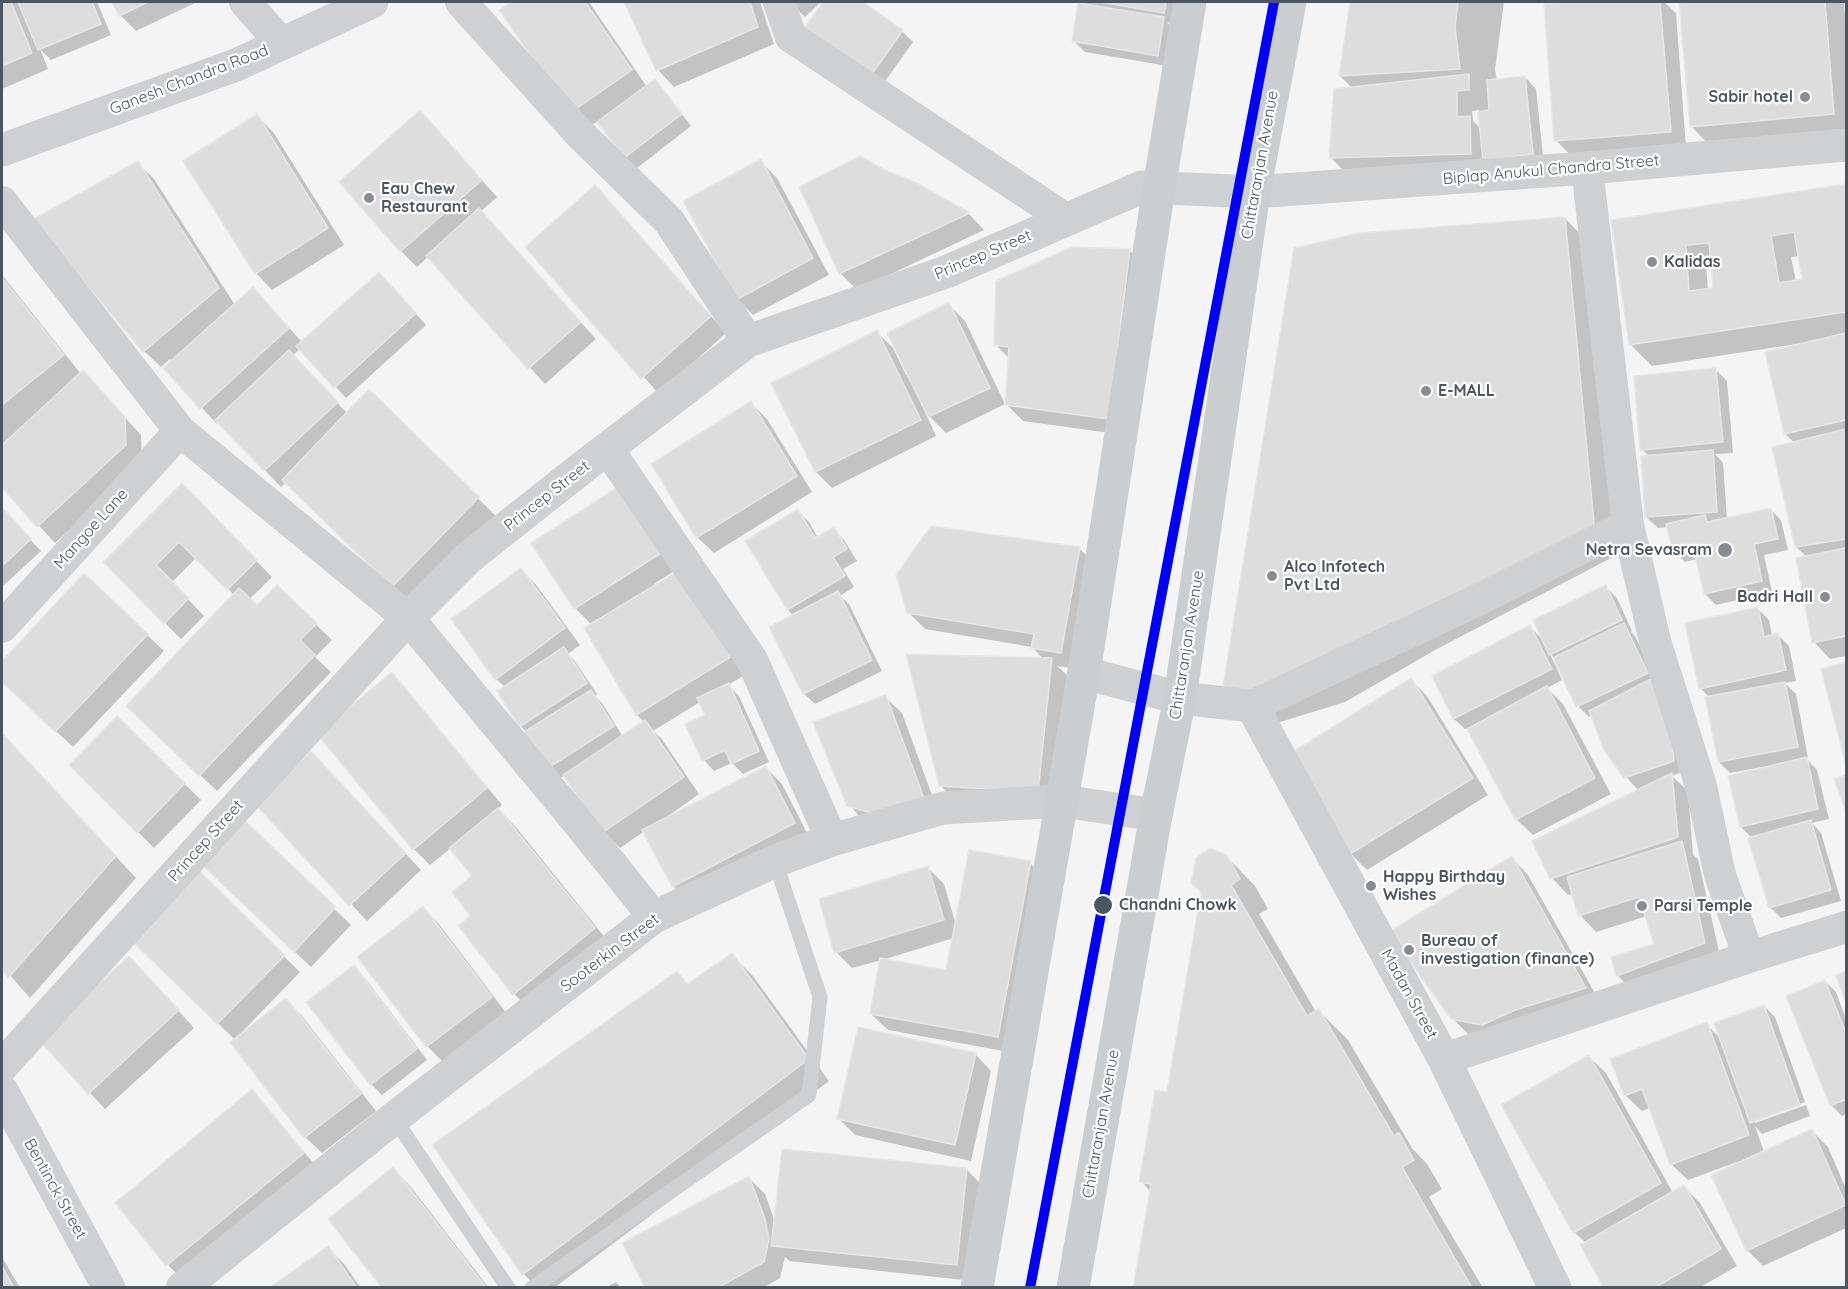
<!DOCTYPE html>
<style>
body{margin:0}
#map{position:relative;width:1848px;height:1289px;overflow:hidden;background:#f4f4f4;font-family:Quicksand,sans-serif}
canvas{display:block}
.frame{position:absolute;inset:0;border:3px solid #4a5661;pointer-events:none}
</style>
<div id="map">
<canvas width="1848" height="1289"></canvas>
<div class="frame"></div>
</div>
<script>
const g = document.querySelector('canvas').getContext('2d');
g.lineJoin = 'round';
function fillPath(path, color) {
  g.fillStyle = color;
  g.fill(path, 'evenodd');
}
function poly(rows) {
  const path = new Path2D();
  for (const r of rows) {
    path.moveTo(r[0], r[1]);
    for (let i = 2; i < r.length; i += 2) path.lineTo(r[i], r[i + 1]);
  }
  return path;
}
function stroke(path, color, width, dash) {
  g.strokeStyle = color;
  g.lineWidth = width;
  g.lineCap = dash ? 'butt' : 'round';
  g.setLineDash(dash || []);
  g.stroke(path);
}
function drawText(font, color, halo, rows, align = 'center') {
  g.font = font + ' Quicksand,sans-serif';
  g.lineWidth = 4.5;
  g.setLineDash([]);
  g.textBaseline = 'middle';
  g.strokeStyle = halo;
  g.fillStyle = color;
  for (const [text, x, y, turn = 0] of rows) {
    g.save();
    g.translate(x, y);
    g.rotate((+turn || 0) * Math.PI / 180);
    g.textAlign = isNaN(turn) ? turn : align;
    if (halo) g.strokeText(text, 0, 0);
    g.fillText(text, 0, 0);
    g.restore();
  }
}
const shadow = poly([
 [2,2,97,2,111,35,51,60,40,49,48,69,2,89],
 [113,2,197,2,136,31,120,15],
 [514,2,589,2,647,87,655,81,665,92,691,126,637,168,626,157,598,121,587,128,501,10],
 [626,2,760,2,774,44,674,87,658,70],
 [794,2,821,2,805,17,795,7],
 [825,2,861,2,902,31,913,42,883,84,818,38,807,27],
 [1083,2,1179,2,1175,24,1167,22,1174,30,1168,66,1085,52,1074,41,1088,6],
 [1352,2,1504,2,1495,69,1497,80,1525,77,1536,89,1544,165,1347,174,1330,157,1353,89,1340,76],
 [1479,110,1481,129,1473,121,1472,111],
 [1595,2,1664,2,1676,13,1686,148,1572,157,1556,140,1545,6],
 [1681,2,1844,2,1846,37,1846,136,1712,148,1691,126],
 [420,112,497,197,480,212,596,339,545,384,429,256,417,267,401,251],
 [257,116,273,132,344,245,272,290,256,273],
 [760,161,777,178,829,275,753,315,737,299],
 [137,162,154,179,235,305,253,289,302,342,390,285,426,325,346,398,300,349,292,356,348,414,369,391,499,519,414,607,286,482,281,487,219,422,217,424,201,407,170,359,161,367,144,351],
 [884,171,914,184,969,214,984,230,857,290,840,273],
 [1846,186,1846,656,1830,659,1814,642,1807,557,1796,547,1795,443,1785,434,1797,344,1652,366,1631,345,1613,221],
 [1800,256,1804,280,1796,281,1791,257],
 [1712,265,1715,290,1708,290,1706,266],
 [611,203,726,333,659,394,528,247],
 [1565,218,1586,240,1615,556,1437,649,1345,702,1280,722,1245,714],
 [1129,250,1146,267,1125,435,1023,421,1007,405,1010,359,995,344],
 [2,275,81,374,99,389,141,435,142,462,55,543,2,486],
 [948,304,965,321,1005,404,946,433,925,412,936,436,832,488,816,472,773,384,877,332,893,348,906,375,909,374],
 [1716,370,1727,381,1733,453,1715,454,1723,463,1727,519,1770,509,1781,520,1788,550,1764,555,1772,592,1716,605,1705,594,1698,559,1685,562,1674,551,1669,527,1658,528,1646,517,1649,456,1641,449],
 [751,403,767,419,812,492,714,553,697,537],
 [182,485,272,577,249,600,257,608,277,587,332,640,315,657,331,672,217,791,144,722,234,595,197,557,172,582,204,616,181,639,105,562],
 [621,487,679,568,654,584,656,586,680,572,748,673,728,685,739,696,769,762,743,774,732,763,714,771,704,760,706,716,700,702,653,731,661,738,699,794,668,816,669,818,765,767,782,784,810,839,689,903,673,886,645,831,620,848,604,832,565,775,556,781,526,732,521,726,499,691,505,687,496,679,521,569,537,586,580,645,568,654,574,660,597,694,595,696,602,703,623,737,644,722,637,715,586,629,592,625,575,608],
 [2,509,41,551,2,587],
 [798,511,809,522,818,538,833,529,844,540,857,561,843,569,854,587,840,596,849,604,882,671,815,704,804,694,771,627,794,616,788,610],
 [1079,548,1096,565,1078,669,1057,666,1068,676,1054,808,957,802,940,785,1044,660,1032,647,925,629,908,612],
 [84,575,164,651,73,747,2,681,2,663],
 [1606,587,1617,598,1632,631,1631,632,1635,636,1658,684,1684,771,1672,776,1688,791,1693,855,1698,859,1721,960,1634,992,1618,976,1613,958,1655,945,1647,916,1596,932,1580,915,1573,893,1568,895,1552,878,1639,791,1626,777,1592,715,1589,717,1578,706,1556,660,1549,652,1562,680,1547,688,1563,704,1611,794,1533,835,1516,819,1469,728,1465,729,1454,719,1434,677,1530,627,1544,641],
 [1758,609,1769,620,1772,636,1778,635,1789,646,1796,681,1785,683,1796,694,1808,758,1806,758,1817,770,1829,819,1812,823,1821,833,1841,901,1781,918,1770,907,1753,839,1741,827,1762,767,1730,773,1719,762,1710,698,1700,688],
 [1846,664,1846,761,1822,670],
 [392,674,408,691,502,805,498,809,515,826,611,945,531,1010,514,994,473,916,474,877,451,848,430,865,414,849],
 [1411,680,1427,696,1488,795,1367,870,1351,854],
 [885,697,902,713,940,817,865,822,849,805],
 [117,718,201,800,154,848,71,765],
 [2,734,136,878,30,998,2,966],
 [327,769,421,870,367,921,257,804],
 [244,822,351,925,311,967,220,881],
 [1226,856,1255,886,1268,909,1259,914,1316,1012,1319,1011,1348,1040,1412,1148,1427,1164,1442,1189,1429,1197,1483,1288,1135,1288,1151,1192,1141,1181,1168,1094],
 [1512,858,1528,875,1601,1004,1469,1035,1452,1018],
 [1030,863,1047,879,1014,1053,888,1030,871,1014,882,960,852,968,836,952,928,868,944,884,956,925],
 [954,938,947,971,882,960],
 [195,869,300,972,240,1034,241,1035,286,1000,302,1016,376,1111,322,1153,305,1137,235,1040,130,936],
 [423,908,439,924,507,1014,444,1063,427,1046,359,957],
 [732,955,753,976,829,1081,554,1288,537,1288,524,1274,677,973,689,985],
 [354,967,365,978,427,1060,382,1095,371,1084],
 [145,974,194,1028,105,1109,89,1092],
 [1825,981,1836,992,1846,1019,1846,1114,1842,1116,1831,1105],
 [1764,1006,1775,1017,1805,1102,1755,1120,1755,1123,1806,1105,1810,1116,1762,1134,1755,1126,1764,1152,1812,1131,1828,1147,1846,1189,1846,1228,1763,1266,1747,1250,1737,1162,1688,1180,1671,1164,1650,1108,1642,1111,1625,1095,1706,1024,1721,1039],
 [975,1054,991,1071,971,1161,855,1135,839,1119],
 [1589,1057,1606,1073,1673,1193,1684,1187,1700,1203,1737,1266,1699,1288,1606,1288,1586,1243,1574,1232],
 [252,1091,268,1108,319,1170,184,1281,168,1265],
 [393,1169,410,1186,489,1288,384,1288],
 [967,1170,983,1186,973,1281,789,1261,785,1257,780,1278,763,1288,647,1288,749,1178,765,1194,775,1222],
 [328,1248,344,1264,361,1288,275,1288],
 [2,1257,20,1288,2,1288],
 [616,1282,621,1288,605,1288]
]);
const building = poly([
 [2,2,11,2,32,53,2,66,2,2],
 [18,2,92,2,101,24,38,50,18,2],
 [112,2,148,2,119,16,112,2],
 [511,2,585,2,632,70,570,113,499,10,511,2],
 [624,2,750,2,758,27,656,71,624,2],
 [823,2,863,2,903,30,872,74,805,27,823,2],
 [1100,2,1166,2,1164,13,1100,2],
 [1350,2,1458,2,1455,27,1460,69,1339,76,1350,2],
 [1577,2,1660,2,1671,132,1554,141,1544,4,1577,2],
 [1679,2,1825,2,1834,114,1690,127,1679,2],
 [1078,3,1164,17,1158,56,1072,41,1078,3],
 [1469,74,1469,90,1457,91,1457,117,1470,116,1471,154,1329,158,1334,89,1469,74],
 [1525,76,1533,154,1483,160,1478,112,1489,110,1487,80,1525,76],
 [655,79,682,114,624,158,597,122,655,79],
 [420,110,482,180,400,252,339,182,420,110],
 [257,114,328,228,255,274,183,161,257,114],
 [860,156,885,170,915,182,970,213,839,274,799,187,860,156],
 [761,159,813,258,736,300,683,201,761,159],
 [138,161,219,288,143,352,32,220,138,161],
 [1846,184,1846,312,1629,345,1611,220,1846,184],
 [1794,232,1802,279,1779,283,1771,236,1794,232],
 [1709,243,1713,288,1689,291,1686,245,1709,243],
 [595,185,711,316,641,379,525,247,595,185],
 [479,208,581,322,528,369,426,256,479,208],
 [1565,217,1595,534,1258,702,1222,693,1294,248,1360,233,1565,217],
 [1072,247,1130,249,1109,419,1005,405,1009,347,994,345,996,281,1072,247],
 [379,272,416,313,334,388,296,346,379,272],
 [2,278,64,355,2,405,2,278],
 [253,287,289,328,200,409,163,368,253,287],
 [949,302,990,388,928,417,887,333,949,302],
 [877,330,921,420,815,472,771,383,877,330],
 [1846,333,1846,420,1784,434,1765,352,1846,333],
 [289,350,338,402,264,471,215,420,289,350],
 [1716,368,1723,442,1640,450,1634,376,1716,368],
 [83,370,125,417,126,445,37,527,2,488,2,445,83,370],
 [369,389,479,497,392,587,282,480,369,389],
 [751,401,797,476,696,538,651,464,751,401],
 [1846,429,1846,539,1795,547,1772,447,1846,429],
 [1713,450,1717,512,1645,517,1641,456,1713,450],
 [182,483,257,560,227,590,179,542,156,565,189,598,164,624,103,562,182,483],
 [621,485,664,551,574,609,531,543,621,485],
 [2,507,31,539,2,566,2,507],
 [1771,508,1778,539,1754,544,1762,581,1704,594,1693,547,1673,552,1666,524,1705,515,1707,522,1771,508],
 [798,509,815,538,834,527,847,549,833,557,845,576,787,610,745,541,798,509],
 [931,526,1080,547,1061,653,1031,648,1034,634,907,613,896,575,931,526],
 [1846,548,1846,636,1812,643,1796,558,1846,548],
 [521,568,565,628,495,680,451,619,521,568],
 [680,570,732,656,636,715,584,628,680,570],
 [84,573,148,634,55,732,2,682,2,661,84,573],
 [277,585,317,623,300,640,315,655,199,776,126,706,239,588,257,605,277,585],
 [1606,585,1622,620,1549,655,1533,620,1606,585],
 [838,591,872,660,803,694,769,627,838,591],
 [1758,607,1764,637,1778,633,1786,670,1699,689,1685,623,1758,607],
 [1624,623,1648,673,1576,707,1553,658,1624,623],
 [1530,625,1552,669,1453,719,1432,676,1530,625],
 [564,647,587,683,519,727,497,691,564,647],
 [906,654,1052,658,1038,792,939,786,906,654],
 [1846,662,1846,765,1821,669,1846,662],
 [392,672,487,788,413,850,317,734,392,672],
 [1411,678,1473,778,1350,854,1288,755,1411,678],
 [1653,678,1670,718,1674,761,1624,778,1604,750,1589,711,1653,678],
 [1785,682,1798,747,1718,762,1705,697,1785,682],
 [729,683,759,751,731,764,725,750,702,761,685,724,705,715,697,698,729,683],
 [1547,686,1595,778,1515,820,1467,729,1547,686],
 [591,690,614,726,543,771,521,734,591,690],
 [886,695,925,801,875,814,847,806,813,722,886,695],
 [117,716,185,783,137,833,69,765,117,716],
 [645,720,684,777,602,833,563,775,645,720],
 [2,733,116,856,8,978,2,969,2,733],
 [311,751,406,853,349,906,255,804,311,751],
 [1807,757,1818,809,1740,827,1728,776,1807,757],
 [766,766,795,823,672,887,642,830,766,766],
 [1672,773,1678,837,1550,879,1532,841,1672,773],
 [1846,775,1846,812,1834,779,1846,775],
 [498,808,595,928,513,995,458,926,470,916,452,892,472,876,449,848,498,808],
 [244,820,336,907,294,952,202,865,244,820],
 [1811,820,1831,890,1769,908,1748,838,1811,820],
 [1682,841,1705,943,1616,976,1611,957,1654,944,1639,897,1578,916,1567,877,1682,841],
 [1210,848,1227,855,1240,879,1231,885,1307,1016,1319,1009,1394,1136,1399,1133,1414,1160,1402,1167,1472,1288,1133,1288,1151,1184,1139,1182,1155,1090,1167,1092,1201,892,1191,883,1196,858,1210,848],
 [969,850,1031,861,998,1037,870,1014,880,958,946,970,969,850],
 [1512,856,1586,988,1515,1010,1482,1025,1451,1019,1389,932,1512,856],
 [928,866,944,920,834,953,819,899,928,866],
 [195,867,285,955,217,1024,127,936,195,867],
 [423,906,492,997,426,1047,357,957,423,906],
 [732,953,809,1059,522,1275,432,1145,677,971,687,984,732,953],
 [129,956,179,1010,88,1094,38,1039,129,956],
 [354,965,417,1049,370,1085,306,1002,354,965],
 [1846,971,1846,1003,1836,975,1846,971],
 [1825,980,1846,1033,1846,1099,1830,1106,1786,996,1825,980],
 [286,998,361,1094,304,1138,230,1042,286,998],
 [1764,1005,1800,1105,1750,1123,1714,1023,1764,1005],
 [1707,1022,1749,1135,1670,1165,1642,1089,1624,1096,1610,1059,1707,1022],
 [858,1027,976,1053,955,1145,837,1119,858,1027],
 [1589,1055,1661,1183,1573,1233,1501,1105,1589,1055],
 [252,1089,304,1153,166,1266,115,1203,252,1089],
 [1812,1129,1846,1205,1746,1251,1711,1175,1812,1129],
 [782,1149,967,1168,957,1265,771,1246,782,1149],
 [393,1167,486,1287,486,1288,382,1288,328,1219,393,1167],
 [749,1176,765,1219,769,1239,764,1262,717,1288,645,1288,622,1243,749,1176],
 [1684,1185,1721,1249,1654,1288,1604,1288,1580,1245,1684,1185],
 [328,1246,357,1288,273,1288,272,1286,328,1246],
 [2,1266,14,1288,2,1288,2,1266]
]);
const service = poly([
 [394,1118,508,1288],
 [532,1288,809,1095,820,997,775,861]
]);
const minor = poly([
 [245,2,282,44],
 [461,2,580,134,669,221,748,341],
 [779,2,791,37,1066,219],
 [1587,168,1628,525,1655,641,1701,786,1720,875,1749,957],
 [2,202,180,431,408,618,571,814,654,917],
 [607,448,752,660,832,840],
 [2,627,180,431],
 [1252,706,1482,598,1628,525],
 [1444,1059,1749,957,1846,927]
]);
const tertiary = poly([
 [1084,673,1180,698,1252,706,1444,1059,1555,1288],
 [2,1066,408,618,468,558,587,464,748,341,946,272,1142,187,1254,192,1587,168,1846,145],
 [182,1288,394,1118,654,917,775,861,832,840,943,808,1062,801,1156,815]
]);
const secondary = poly([
 [2,150,236,65,372,2],
 [2,1091,109,1288]
]);
const primary = poly([
 [977,1288,1084,673,1159,188,1190,2],
 [1073,1288,1156,815,1180,698,1254,192,1290,2]
]);
const metro1 = poly([
 [1030,1288,1274,2]
]);
const markers = [
 [1805,97,6,"#868d94"],
 [369,198,6,"#868d94"],
 [1652,262,6,"#868d94"],
 [1426,391,6,"#868d94"],
 [1725,550,8,"#868d94"],
 [1272,576,6,"#868d94"],
 [1825,597,6,"#868d94"],
 [1371,886,6,"#868d94"],
 [1103,905,10,"#4a5661"],
 [1642,906,6,"#868d94"],
 [1409,950,6,"#868d94"]
];
const streetNames = [
 ["Ganesh Chandra Road",189,80,-21],
 ["Chittaranjan Avenue",1260,165,-80],
 ["Biplap Anukul Chandra Street",1551,170,-5],
 ["Princep Street",983,255,-23],
 ["Princep Street",547,496,-38],
 ["Mangoe Lane",91,529,-48],
 ["Chittaranjan Avenue",1187,645,-81],
 ["Princep Street",206,841,-48],
 ["Sooterkin Street",610,953,-37],
 ["Madan Street",1409,994,61],
 ["Chittaranjan Avenue",1101,1124,-80],
 ["Bentinck Street",55,1189,61]
];
const poiNames = [
 ["Sabir hotel",1793,97,"right"],
 ["Eau Chew",381,189],
 ["Restaurant",381,207],
 ["Kalidas",1664,262],
 ["E-MALL",1438,391],
 ["Netra Sevasram",1712,550,"right"],
 ["Alco Infotech",1284,567],
 ["Pvt Ltd",1284,585],
 ["Badri Hall",1813,597,"right"],
 ["Happy Birthday",1383,877],
 ["Wishes",1383,895],
 ["Parsi Temple",1654,906],
 ["Bureau of",1421,941],
 ["investigation (finance)",1421,959]
];
const stopNames = [
 ["Chandni Chowk",1119,905]
];
fillPath(shadow, '#0003');
fillPath(building, '#ddddde');
stroke(building, '#e5e6e7', 1.5);
stroke(service, '#ced0d2', 15);
stroke(minor, '#ced0d2', 32);
stroke(tertiary, '#ced0d2', 33);
stroke(secondary, '#ced0d4', 33);
stroke(primary, '#caced1', 33);
stroke(metro1, '#00f', 10);
for (const [x, y, r, color] of markers) {
  const dot = new Path2D();
  dot.arc(x, y, r, 0, 2 * Math.PI);
  g.fillStyle = color;
  g.fill(dot);
  stroke(dot, '#fff', 2);
}
drawText('16px', '#4a5661', '#fff', streetNames);
drawText('bold 16px', '#4a5661', '#fff', poiNames, 'left');
drawText('bold 16px', '#4a5661', '#fff', stopNames, 'left');
</script>
